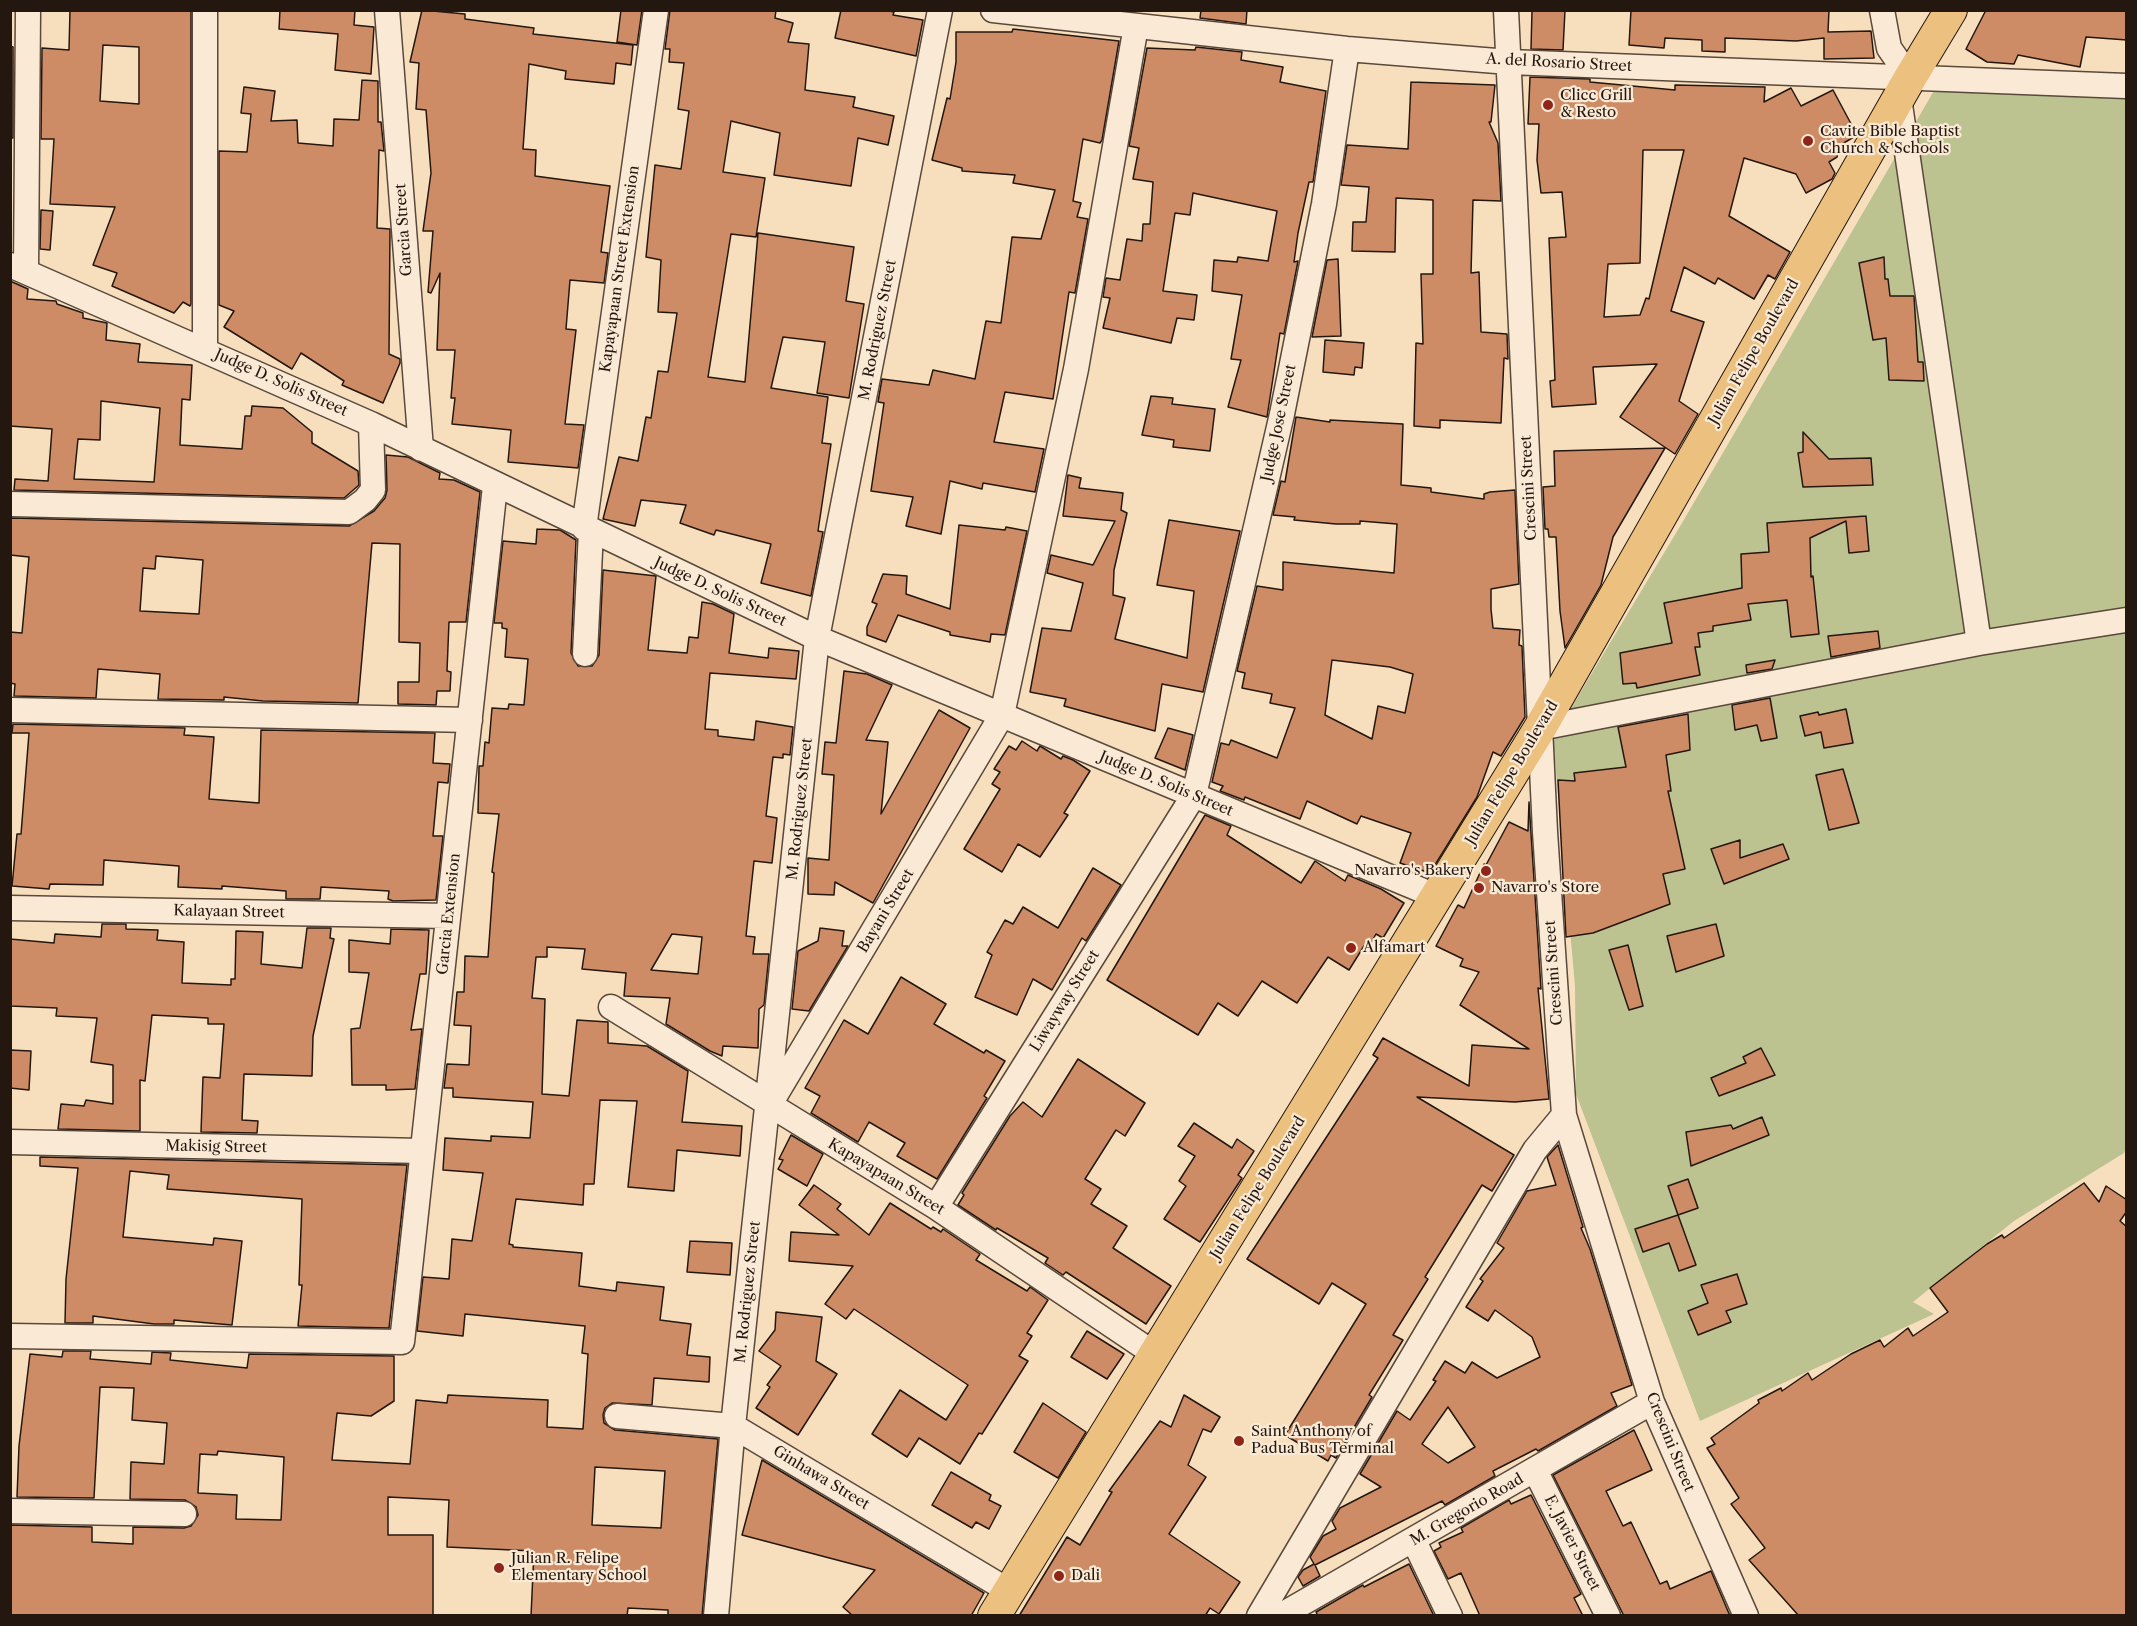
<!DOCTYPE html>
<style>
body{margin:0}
#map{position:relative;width:2137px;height:1626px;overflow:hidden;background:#f7dfbe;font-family:"Libre Caslon Text",serif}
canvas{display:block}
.frame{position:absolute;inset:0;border:12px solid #241710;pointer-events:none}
</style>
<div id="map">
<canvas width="2137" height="1626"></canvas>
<div class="frame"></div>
</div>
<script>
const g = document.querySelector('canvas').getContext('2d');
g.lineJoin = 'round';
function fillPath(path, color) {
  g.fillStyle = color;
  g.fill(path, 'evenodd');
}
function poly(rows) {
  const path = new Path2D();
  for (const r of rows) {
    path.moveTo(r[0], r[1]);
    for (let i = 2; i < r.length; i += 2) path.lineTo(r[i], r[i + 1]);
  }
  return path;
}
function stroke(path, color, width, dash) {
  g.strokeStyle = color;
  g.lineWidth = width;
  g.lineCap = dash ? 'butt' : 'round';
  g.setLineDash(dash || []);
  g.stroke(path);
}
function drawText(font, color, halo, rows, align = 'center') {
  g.font = font + ' "Libre Caslon Text",serif';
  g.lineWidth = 4.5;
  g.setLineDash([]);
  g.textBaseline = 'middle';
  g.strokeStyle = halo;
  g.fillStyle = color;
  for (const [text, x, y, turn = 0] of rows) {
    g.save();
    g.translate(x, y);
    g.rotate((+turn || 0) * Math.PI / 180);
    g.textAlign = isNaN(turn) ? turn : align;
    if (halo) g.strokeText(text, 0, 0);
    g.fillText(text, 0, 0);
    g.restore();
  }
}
const green = poly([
 [1935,89,2126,96,2126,1148,2124,1153,2014,1221,1913,1302,1934,1314,1700,1421,1576,1094,1575,986,1553,738,1682,523]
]);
const building = poly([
 [70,10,191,10,191,304,190,306,183,302,174,313,112,286,117,273,93,265,115,207,50,204,54,139,41,139,42,48,69,50,70,10],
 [103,45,139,47,139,104,100,101,103,45],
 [280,10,355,10,354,25,374,27,371,74,335,70,338,34,279,29,280,10],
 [422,10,465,14,465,19,534,28,533,34,633,45,631,65,616,63,614,84,565,79,566,71,529,64,523,149,536,150,535,176,610,186,601,252,608,253,604,283,570,280,566,329,576,330,565,424,584,425,578,468,508,462,511,430,452,424,455,398,451,398,455,350,437,350,440,273,431,293,428,292,433,231,423,231,431,173,426,110,416,109,419,63,410,62,422,10],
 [621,10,642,10,637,45,617,42,621,10],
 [670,10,776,10,775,18,793,23,788,42,809,44,805,90,855,97,853,107,894,116,888,145,858,138,851,186,774,175,780,133,731,121,723,172,765,178,756,237,731,234,708,377,745,382,758,233,854,247,846,301,864,304,849,398,817,393,825,342,783,337,771,388,828,397,822,443,831,444,818,531,823,532,811,596,761,583,771,544,716,530,714,535,680,523,686,505,641,500,635,526,603,519,619,457,638,461,646,417,651,418,658,371,668,372,677,313,658,312,661,260,646,257,655,165,681,169,689,111,678,109,684,63,669,62,670,49,665,49,670,10],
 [841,10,884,10,894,12,893,15,923,20,916,56,835,38,841,10],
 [1201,10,1247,10,1246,24,1200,18,1201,10],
 [1532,10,1565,10,1563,50,1531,49,1532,10],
 [1631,10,1829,10,1828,32,1871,31,1874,58,1824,59,1824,38,1796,41,1725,38,1725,52,1702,51,1702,40,1665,38,1664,48,1629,45,1631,10],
 [1986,10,2127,10,2127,40,2086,37,2080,67,2018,55,2014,64,1987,62,1966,49,1986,10],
 [1013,29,1119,41,1102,140,1100,143,1083,139,1073,201,1081,203,1077,217,1088,219,1075,293,1069,292,1053,399,1005,392,994,442,1044,449,1035,492,983,483,982,489,950,481,941,534,906,526,913,497,871,491,884,403,878,402,882,379,929,385,933,370,975,379,986,321,1001,323,1012,237,1041,239,1055,190,1013,183,1015,175,962,171,962,168,932,160,947,98,950,99,956,62,956,32,1012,32,1013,29],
 [10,46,13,47,13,138,10,138,10,46],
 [1196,47,1242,52,1241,60,1283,67,1280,82,1326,91,1313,182,1309,182,1298,233,1294,262,1298,261,1284,334,1280,333,1267,417,1228,407,1241,360,1231,359,1242,295,1212,291,1214,260,1237,262,1238,257,1268,261,1277,211,1193,193,1190,215,1175,213,1163,291,1197,295,1194,320,1177,318,1171,343,1103,328,1110,298,1103,297,1106,278,1120,280,1127,239,1142,241,1143,224,1150,224,1153,182,1133,179,1139,148,1129,146,1147,48,1195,50,1196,47],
 [1530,77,1590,79,1590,82,1675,90,1675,85,1765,87,1764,102,1791,88,1801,106,1833,90,1857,135,1839,146,1837,157,1829,162,1835,173,1832,179,1806,193,1796,174,1744,158,1729,216,1790,252,1775,279,1768,275,1754,299,1718,278,1715,284,1684,267,1671,311,1704,322,1679,401,1698,414,1675,454,1620,417,1657,364,1593,367,1596,404,1552,407,1550,381,1555,380,1549,238,1566,237,1562,192,1541,193,1537,160,1539,124,1528,124,1530,77],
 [1643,150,1684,150,1649,299,1646,298,1640,315,1604,317,1608,264,1640,263,1643,150],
 [362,80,378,81,378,122,381,122,384,151,379,150,377,228,390,229,389,354,400,359,400,363,383,403,342,385,344,381,301,353,292,369,224,327,234,311,219,305,219,151,247,152,251,114,241,113,244,87,275,91,271,121,297,120,298,143,333,146,334,119,359,120,362,80],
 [1411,82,1495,85,1491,122,1489,122,1498,143,1501,201,1473,200,1471,273,1479,272,1481,332,1507,334,1508,359,1504,358,1501,423,1440,420,1440,428,1414,426,1416,343,1423,344,1421,274,1433,274,1433,200,1396,198,1395,252,1352,251,1353,222,1366,222,1369,187,1341,185,1347,145,1408,149,1411,82],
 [41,210,53,211,50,250,40,249,41,210],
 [1884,257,1885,279,1888,279,1890,296,1914,296,1918,362,1923,362,1924,381,1889,380,1886,338,1873,340,1859,263,1884,257],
 [1338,259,1341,336,1312,337,1327,260,1338,259],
 [10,281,28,289,27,299,56,301,57,304,83,313,83,318,107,323,106,340,140,344,138,362,192,365,190,400,182,399,180,445,242,449,245,416,251,416,252,406,283,408,312,432,312,443,358,471,359,485,344,498,14,490,15,479,48,481,52,429,10,426,10,281],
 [101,401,160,408,154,482,74,479,78,439,100,440,101,401],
 [1325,340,1364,343,1362,368,1355,367,1354,375,1323,372,1325,340],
 [1151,396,1173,398,1172,404,1215,409,1210,451,1173,447,1174,440,1142,435,1151,396],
 [1296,417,1330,422,1330,420,1403,424,1401,485,1431,488,1431,492,1484,499,1484,494,1490,492,1515,490,1519,584,1491,589,1491,609,1493,628,1520,630,1519,645,1522,646,1525,717,1501,756,1493,752,1477,797,1430,873,1400,863,1411,833,1361,816,1357,824,1307,801,1300,819,1245,797,1244,800,1220,791,1223,786,1212,782,1221,743,1229,745,1231,740,1277,758,1295,708,1270,703,1272,694,1242,688,1245,673,1237,671,1257,586,1283,590,1283,562,1394,573,1397,524,1360,521,1360,524,1336,524,1294,520,1295,517,1273,515,1281,481,1285,482,1296,417],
 [1332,660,1390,667,1413,674,1405,713,1378,706,1372,739,1325,715,1332,660],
 [1803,432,1829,459,1871,458,1873,485,1803,487,1798,453,1803,452,1803,432],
 [1665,448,1613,537,1601,585,1565,648,1560,611,1556,537,1549,537,1548,529,1545,529,1543,487,1555,486,1554,451,1665,448],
 [386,455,408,457,440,473,439,479,454,480,480,492,466,622,449,622,447,671,451,672,450,691,437,691,436,705,398,704,398,682,419,682,420,643,399,642,400,544,372,543,358,703,263,701,224,697,224,700,158,699,160,674,98,669,96,698,14,696,15,684,10,683,10,632,22,633,29,557,10,555,10,518,349,526,374,511,385,498,387,490,386,455],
 [156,556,203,560,199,614,140,611,143,568,155,569,156,556],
 [1068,475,1081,478,1079,488,1123,493,1121,510,1127,513,1114,570,1113,595,1125,598,1115,639,1187,658,1194,591,1157,585,1169,520,1240,531,1203,692,1162,684,1155,731,1064,706,1066,699,1030,692,1042,628,1071,631,1083,583,1047,573,1051,555,1093,565,1115,521,1063,516,1068,475],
 [1866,516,1869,551,1849,553,1846,521,1810,538,1811,577,1813,576,1819,634,1791,637,1787,600,1748,604,1751,620,1713,626,1713,631,1698,633,1700,647,1695,647,1700,675,1637,688,1636,683,1623,684,1620,653,1672,643,1664,603,1742,588,1741,554,1769,552,1767,523,1866,516],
 [959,525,1005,530,1006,527,1027,531,1005,635,991,634,990,642,950,635,950,632,898,615,886,642,867,635,867,627,877,604,872,602,883,574,907,576,906,594,950,609,959,525],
 [537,529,560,530,576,540,571,653,578,666,592,666,599,655,603,570,656,576,648,650,687,653,689,637,698,638,702,602,713,604,734,614,729,653,768,658,769,648,799,651,796,679,710,673,705,729,718,730,718,736,754,740,756,721,793,727,790,755,783,754,783,758,773,757,766,816,777,818,772,863,754,861,746,936,755,937,753,954,769,954,764,1005,759,1009,758,1048,723,1046,722,1056,710,1051,666,1024,670,998,624,996,626,973,582,969,585,949,547,947,547,957,536,957,532,998,545,999,542,1094,569,1096,577,1020,608,1022,608,1043,647,1046,688,1071,682,1122,742,1126,740,1156,677,1150,674,1191,628,1187,637,1101,600,1100,594,1184,584,1184,583,1205,516,1199,509,1244,513,1245,513,1247,582,1253,579,1286,616,1291,617,1282,664,1287,660,1320,691,1324,687,1355,710,1357,709,1382,654,1378,652,1405,612,1403,605,1408,603,1415,604,1423,615,1430,718,1439,702,1616,668,1616,668,1610,628,1608,627,1616,531,1616,534,1551,447,1547,449,1500,388,1497,388,1535,433,1535,433,1616,10,1616,11,1525,92,1527,92,1542,133,1544,133,1527,184,1528,191,1526,198,1515,196,1507,185,1500,130,1499,131,1462,164,1464,167,1423,132,1420,134,1388,100,1387,94,1498,17,1497,19,1446,30,1354,62,1357,63,1351,91,1351,90,1359,151,1364,152,1352,171,1353,170,1360,247,1368,249,1354,394,1356,394,1401,371,1416,337,1413,332,1460,410,1464,416,1400,447,1403,448,1395,548,1400,547,1427,583,1429,588,1354,582,1353,585,1326,465,1314,463,1336,417,1331,423,1277,449,1279,452,1239,472,1241,483,1173,443,1170,445,1138,491,1141,491,1136,530,1138,533,1102,453,1097,453,1088,444,1088,447,1064,469,1065,471,1026,454,1025,457,992,464,992,465,956,488,957,494,873,492,872,499,814,478,813,479,766,483,766,485,742,489,743,492,708,508,709,509,704,524,705,528,659,505,657,507,629,502,628,502,623,494,623,503,541,536,544,537,529],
 [672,934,702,937,698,974,651,970,672,934],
 [218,1451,284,1457,281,1520,236,1519,237,1495,198,1493,200,1454,217,1455,218,1451],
 [595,1467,665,1471,661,1528,592,1525,595,1467],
 [1878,631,1880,648,1831,657,1828,636,1878,631],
 [1775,660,1772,669,1747,673,1746,665,1775,660],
 [844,671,867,674,892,685,866,740,888,742,881,814,939,710,970,728,873,903,835,882,834,895,808,894,808,858,829,860,834,775,822,774,825,742,836,743,844,671],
 [1770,698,1777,738,1761,741,1757,725,1735,730,1732,705,1770,698],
 [1846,709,1853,743,1824,748,1821,732,1805,736,1800,716,1818,712,1819,715,1846,709],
 [1688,714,1690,750,1666,755,1671,791,1668,791,1685,869,1663,874,1670,904,1593,933,1566,937,1558,780,1575,781,1574,773,1626,767,1618,727,1688,714],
 [13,724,185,728,184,735,214,737,209,799,259,803,261,730,435,733,433,763,450,764,448,783,438,782,433,836,443,836,436,900,393,901,388,899,389,891,321,887,320,899,286,899,286,891,222,886,222,889,178,887,179,866,104,860,103,885,50,884,49,889,12,886,17,834,21,834,29,733,12,733,13,724],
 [1168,728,1193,735,1185,770,1155,758,1168,728],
 [1022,741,1037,751,1040,746,1061,759,1063,756,1073,760,1090,771,1064,813,1068,815,1040,857,1018,844,1002,872,964,849,1000,789,992,784,1000,772,994,769,1009,746,1016,750,1022,741],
 [1843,769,1859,823,1829,830,1816,775,1843,769],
 [1529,802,1541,989,1538,988,1549,1099,1515,1102,1417,1097,1514,1155,1492,1191,1482,1185,1425,1277,1428,1279,1393,1335,1403,1340,1369,1395,1372,1397,1336,1458,1331,1455,1328,1461,1285,1435,1366,1304,1332,1283,1319,1304,1247,1259,1378,1058,1373,1055,1383,1038,1469,1086,1472,1045,1529,1049,1460,1005,1479,972,1460,966,1463,959,1436,946,1458,905,1464,908,1484,864,1486,865,1509,822,1528,831,1529,802],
 [1205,815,1231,826,1227,835,1301,883,1315,861,1345,881,1348,875,1381,889,1404,903,1383,938,1376,934,1368,948,1364,946,1349,970,1328,957,1297,1003,1262,981,1238,1016,1218,1003,1198,1035,1107,980,1205,815],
 [1740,840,1740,858,1783,844,1789,859,1724,884,1711,849,1740,840],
 [1093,868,1121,885,1086,941,1082,938,1052,990,1033,979,1017,1015,975,997,992,955,987,952,1005,920,1013,924,1023,907,1058,928,1093,868],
 [102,924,126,924,126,929,158,930,157,940,184,942,182,983,231,985,231,979,235,979,236,931,263,932,261,964,302,968,307,928,331,928,330,938,334,939,313,1036,312,1076,244,1074,242,1120,258,1121,257,1133,201,1132,203,1077,220,1078,224,1024,208,1024,208,1018,152,1015,145,1081,140,1080,140,1131,58,1129,61,1104,84,1106,86,1100,113,1104,113,1065,91,1062,97,1018,56,1016,57,1008,10,1006,10,939,54,943,55,934,101,937,102,924],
 [1716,924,1724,956,1676,972,1667,936,1716,924],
 [820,928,844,931,842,946,848,946,809,1011,792,1009,798,951,818,941,820,928],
 [391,929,429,930,426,974,420,974,411,1030,422,1029,415,1089,386,1090,386,1085,352,1085,351,1029,360,1028,369,973,349,972,349,940,390,944,391,929],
 [1628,945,1643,1006,1629,1010,1609,950,1628,945],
 [901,977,946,1004,934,1024,984,1053,986,1050,1005,1061,984,1096,987,1098,937,1179,897,1156,905,1143,869,1122,858,1142,811,1113,820,1096,805,1088,844,1020,868,1034,901,977],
 [1761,1048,1775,1075,1719,1096,1711,1078,1746,1063,1743,1057,1761,1048],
 [10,1050,31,1051,29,1090,10,1088,10,1050],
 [1078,1059,1145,1103,1125,1136,1116,1130,1085,1179,1101,1189,1091,1204,1127,1226,1113,1248,1171,1286,1146,1324,1066,1272,1063,1275,1045,1263,1048,1258,997,1228,996,1230,958,1205,964,1195,962,1193,1010,1116,1023,1102,1042,1117,1078,1059],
 [1762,1117,1769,1135,1691,1166,1686,1132,1731,1125,1733,1129,1762,1117],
 [1194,1123,1232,1148,1237,1139,1254,1151,1238,1175,1242,1178,1200,1242,1164,1219,1186,1186,1179,1181,1195,1156,1178,1146,1194,1123],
 [791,1135,823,1154,807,1186,778,1169,783,1160,779,1159,791,1135],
 [1558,1145,1583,1227,1581,1228,1590,1249,1632,1385,1611,1393,1617,1406,1538,1451,1536,1449,1493,1471,1495,1476,1445,1505,1442,1501,1315,1565,1320,1576,1303,1586,1298,1577,1303,1570,1314,1564,1310,1557,1323,1536,1336,1529,1332,1521,1340,1508,1381,1487,1360,1474,1397,1411,1410,1420,1436,1381,1433,1380,1445,1361,1465,1373,1472,1362,1497,1378,1540,1357,1532,1337,1495,1310,1488,1321,1466,1307,1483,1281,1480,1279,1504,1248,1497,1243,1527,1191,1556,1185,1547,1157,1558,1145],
 [1448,1407,1475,1447,1448,1463,1422,1444,1448,1407],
 [40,1157,407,1165,389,1328,298,1326,302,1285,299,1285,302,1199,167,1189,169,1175,130,1171,123,1237,213,1245,214,1238,242,1241,232,1325,174,1320,174,1324,154,1324,93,1316,93,1323,65,1323,66,1279,78,1168,40,1166,40,1157],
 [1688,1179,1698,1208,1678,1215,1668,1186,1688,1179],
 [2084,1183,2099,1202,2106,1186,2127,1200,2127,1211,2120,1221,2127,1227,2127,1616,1799,1616,1749,1560,1765,1548,1731,1504,1739,1498,1707,1448,1715,1444,1711,1438,1759,1403,1758,1400,1781,1388,1782,1391,1808,1373,1812,1380,1851,1354,1880,1340,1884,1347,1908,1328,1913,1336,1948,1312,1930,1288,1987,1244,2002,1235,2004,1238,2084,1183],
 [814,1185,841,1204,837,1209,869,1235,890,1203,931,1229,933,1227,941,1232,943,1229,980,1254,976,1260,1027,1291,1030,1287,1048,1300,1027,1333,1032,1336,1019,1356,1028,1361,982,1434,979,1433,960,1464,919,1438,907,1457,872,1434,900,1390,946,1420,968,1385,854,1309,846,1319,825,1304,853,1266,789,1261,791,1232,839,1235,799,1205,814,1185],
 [1678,1215,1696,1265,1679,1271,1669,1243,1643,1252,1635,1229,1678,1215],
 [690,1241,732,1243,730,1275,687,1272,690,1241],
 [1737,1274,1747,1304,1726,1311,1731,1322,1698,1335,1688,1311,1708,1303,1701,1285,1737,1274],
 [776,1312,822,1317,816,1361,837,1374,798,1435,756,1408,770,1387,767,1385,781,1366,759,1351,775,1330,776,1312],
 [1087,1331,1124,1354,1107,1379,1071,1357,1087,1331],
 [1184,1395,1220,1417,1211,1432,1203,1429,1188,1465,1206,1477,1169,1534,1240,1582,1219,1614,1210,1608,1205,1616,1019,1616,1067,1537,1080,1545,1112,1492,1109,1491,1160,1421,1171,1427,1184,1395],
 [1043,1403,1086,1432,1058,1478,1014,1452,1043,1403],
 [1634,1430,1652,1470,1606,1491,1623,1526,1631,1522,1660,1584,1667,1581,1670,1589,1711,1571,1730,1616,1624,1616,1553,1475,1634,1430],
 [762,1460,984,1593,971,1616,853,1616,843,1607,875,1570,742,1535,762,1460],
 [951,1472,991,1495,989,1500,1001,1506,989,1529,976,1522,972,1528,932,1505,951,1472],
 [1531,1495,1581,1594,1574,1598,1583,1616,1480,1616,1461,1573,1448,1579,1434,1551,1441,1547,1439,1543,1463,1532,1461,1528,1509,1500,1511,1504,1531,1495],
 [1409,1564,1434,1616,1318,1616,1316,1612,1363,1585,1364,1587,1409,1564]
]);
const minor = poly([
 [205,10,205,349],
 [387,10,421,449],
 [993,10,1347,49,1509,62,2126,86],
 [1506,10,1545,832,1564,1115,1652,1402,1746,1616],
 [1882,10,1889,48,1910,78],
 [1899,98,1979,643],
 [10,265,371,424,817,638,1438,897],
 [26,272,28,10],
 [10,504,349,512,365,500,373,490,371,424],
 [584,528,656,10],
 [585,654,591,531],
 [10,710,470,720],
 [1540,728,1979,643,2126,620],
 [10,908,448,916],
 [611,1007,936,1207,1156,1355],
 [773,1099,1002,715,1076,369,1136,26],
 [10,1142,422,1151],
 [936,1207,1194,795,1282,414,1324,204,1347,49],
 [10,1336,402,1342,495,486],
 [617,1416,733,1426,1009,1591],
 [1535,1470,1608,1616],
 [10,1511,184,1514],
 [1414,1541,1450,1616],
 [716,1616,733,1426,817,638,940,10],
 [1259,1616,1535,1150,1564,1115],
 [1280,1616,1652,1402]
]);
const major = poly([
 [994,1616,1540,728,1910,78,1951,10]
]);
const markers = [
 [1548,105,6,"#8f2418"],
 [1808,141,6,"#8f2418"],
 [1486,871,6,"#8f2418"],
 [1479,888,6,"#8f2418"],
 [1351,948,6,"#8f2418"],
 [1239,1441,6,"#8f2418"],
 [499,1568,6,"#8f2418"],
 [1059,1576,6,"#8f2418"]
];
const streetNames = [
 ["A. del Rosario Street",1559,63,3],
 ["Garcia Street",404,230,-94],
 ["Kapayapaan Street Extension",620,269,-82],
 ["M. Rodriguez Street",878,330,-79],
 ["Julian Felipe Boulevard",1754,352,-60],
 ["Judge D. Solis Street",281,383,24],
 ["Judge Jose Street",1279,423,-78],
 ["Crescini Street",1529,488,-93],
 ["Judge D. Solis Street",720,592,25],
 ["Julian Felipe Boulevard",1512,773,-59],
 ["Judge D. Solis Street",1166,784,23],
 ["M. Rodriguez Street",800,809,-84],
 ["Bayani Street",886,911,-59],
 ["Kalayaan Street",229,912,1],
 ["Garcia Extension",449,914,-84],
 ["Crescini Street",1554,973,-94],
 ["Liwayway Street",1065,1001,-58],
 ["Makisig Street",216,1147,1],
 ["Kapayapaan Street",886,1177,31],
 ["Julian Felipe Boulevard",1258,1188,-58],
 ["M. Rodriguez Street",748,1292,-84],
 ["Crescini Street",1670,1442,68],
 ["Ginhawa Street",821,1478,31],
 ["M. Gregorio Road",1467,1510,-30],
 ["E. Javier Street",1572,1543,63]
];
const poiNames = [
 ["Clicc Grill",1560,96],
 ["& Resto",1560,113],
 ["Cavite Bible Baptist",1820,132],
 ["Church & Schools",1820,149],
 ["Navarro's Bakery",1474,871,"right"],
 ["Navarro's Store",1491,888],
 ["Alfamart",1363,948],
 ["Saint Anthony of",1251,1432],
 ["Padua Bus Terminal",1251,1449],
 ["Julian R. Felipe",511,1559],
 ["Elementary School",511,1576],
 ["Dali",1071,1576]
];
fillPath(green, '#bdc291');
fillPath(building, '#cd8c65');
stroke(building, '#241710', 1.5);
stroke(minor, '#59493c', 27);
stroke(major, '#241710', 34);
stroke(minor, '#faead5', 24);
stroke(major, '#ecc07f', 32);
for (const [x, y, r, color] of markers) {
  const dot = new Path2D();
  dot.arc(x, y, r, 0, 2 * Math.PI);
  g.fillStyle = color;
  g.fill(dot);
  stroke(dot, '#faead5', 2);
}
drawText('15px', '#241710', '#faead5', streetNames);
drawText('15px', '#241710', '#faead5', poiNames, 'left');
</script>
